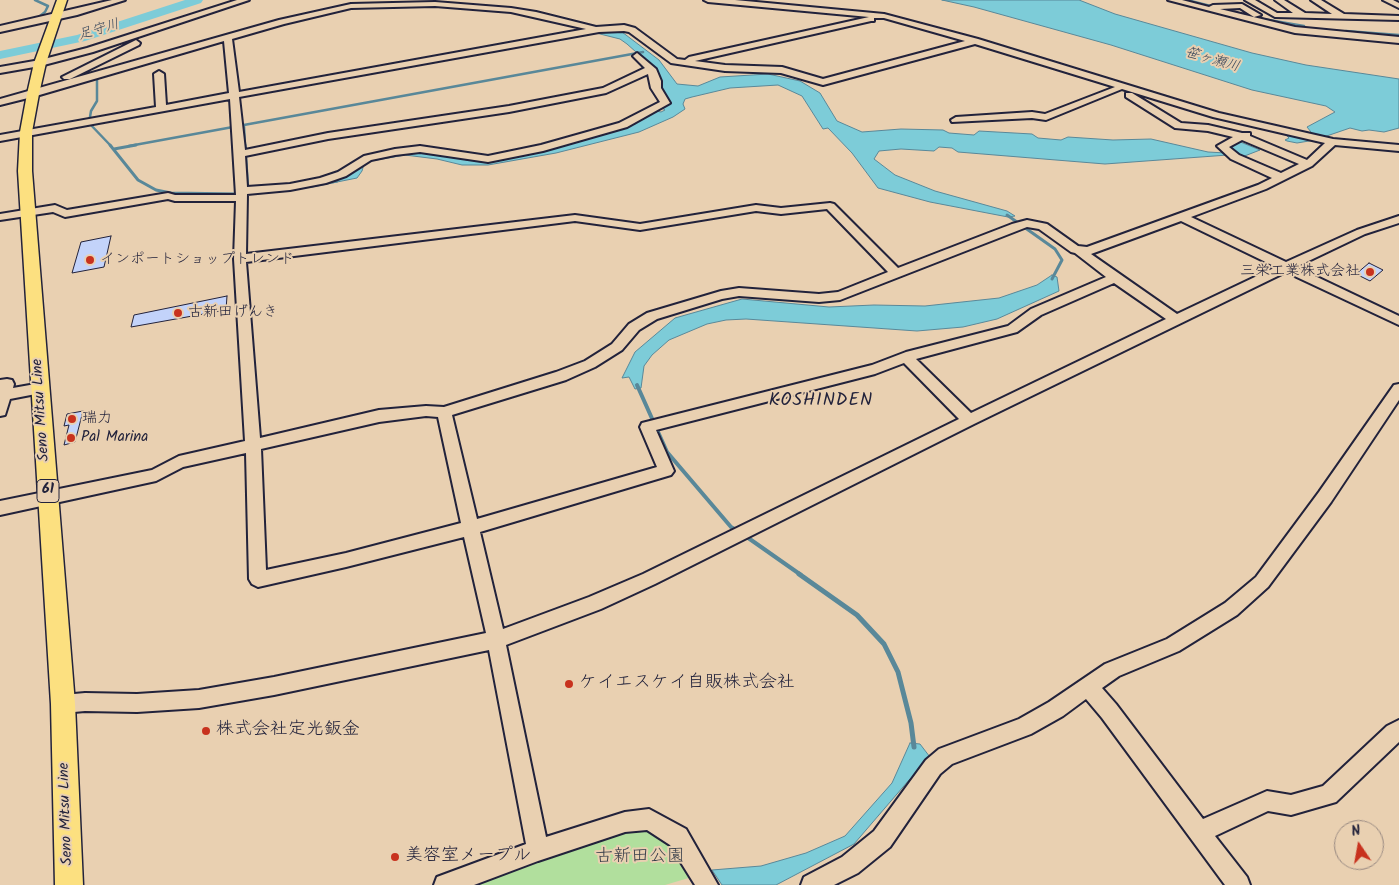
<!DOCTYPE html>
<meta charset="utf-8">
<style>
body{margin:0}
#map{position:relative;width:1399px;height:885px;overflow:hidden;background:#e9d0b1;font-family:Kalam,sans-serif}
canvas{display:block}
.north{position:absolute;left:1334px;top:820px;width:50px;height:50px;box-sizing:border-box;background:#e9d0b1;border:1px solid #998a82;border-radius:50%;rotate:348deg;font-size:14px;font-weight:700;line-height:20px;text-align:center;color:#22223b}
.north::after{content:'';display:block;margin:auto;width:18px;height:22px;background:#c8321e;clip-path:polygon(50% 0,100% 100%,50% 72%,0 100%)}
</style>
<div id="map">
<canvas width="1399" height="885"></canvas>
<div class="north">N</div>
</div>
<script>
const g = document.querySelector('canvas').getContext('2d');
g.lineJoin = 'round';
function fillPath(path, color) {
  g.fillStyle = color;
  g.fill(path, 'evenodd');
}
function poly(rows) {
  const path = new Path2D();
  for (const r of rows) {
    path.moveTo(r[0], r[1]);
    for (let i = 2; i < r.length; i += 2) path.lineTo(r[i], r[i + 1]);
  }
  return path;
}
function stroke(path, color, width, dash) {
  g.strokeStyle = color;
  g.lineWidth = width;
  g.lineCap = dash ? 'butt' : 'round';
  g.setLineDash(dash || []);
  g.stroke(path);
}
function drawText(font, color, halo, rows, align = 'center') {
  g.font = font + ' Kalam,"Klee One",sans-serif';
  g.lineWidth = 4;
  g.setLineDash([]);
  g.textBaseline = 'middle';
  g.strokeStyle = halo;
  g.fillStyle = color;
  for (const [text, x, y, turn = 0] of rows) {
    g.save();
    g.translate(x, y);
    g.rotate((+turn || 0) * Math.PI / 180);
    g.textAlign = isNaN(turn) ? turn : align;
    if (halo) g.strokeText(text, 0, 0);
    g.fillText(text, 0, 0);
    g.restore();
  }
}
const green = poly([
 [634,829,648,830,676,851,692,877,665,885,474,885]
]);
const water = poly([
 [942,0,1079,0,1115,14,1252,53,1306,65,1399,79,1399,128,1384,132,1369,130,1362,131,1350,128,1315,140,1297,143,1287,141,1285,140,1289,138,1287,136,1310,134,1311,132,1307,127,1335,112,1326,106,1252,90,1111,45,974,7,942,0],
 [599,31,622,32,659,60,677,84,698,86,720,77,768,74,800,81,820,93,837,121,862,132,901,129,943,130,949,133,974,135,979,131,1032,134,1038,138,1061,140,1068,137,1113,140,1151,139,1208,152,1226,153,1228,155,1105,164,958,152,952,148,939,147,934,151,901,149,879,151,874,159,895,175,935,191,1007,211,1015,216,1008,217,930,202,878,188,852,153,828,128,823,129,802,96,778,85,730,88,692,97,685,99,683,104,685,109,673,117,639,132,556,153,488,165,462,165,437,159,405,155,371,161,364,164,362,171,357,178,332,183,332,180,353,172,365,160,418,150,467,160,492,160,555,146,656,111,661,112,665,110,662,108,670,102,660,88,660,79,654,68,627,44,620,39,596,33,599,31],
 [1238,141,1260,150,1242,157,1226,147,1238,141],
 [1052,275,1057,277,1059,291,997,319,963,327,917,331,746,319,726,320,707,324,669,340,652,355,644,366,641,388,635,389,629,377,622,378,635,352,675,318,742,299,829,307,874,305,925,306,999,298,1037,285,1052,275],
 [910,743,920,744,933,761,918,771,909,780,854,844,776,885,722,885,712,870,761,866,806,853,845,836,892,783,910,743]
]);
const streamFar3 = poly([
 [35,0,48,6,45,12,35,20],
 [1187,0,1246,15],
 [427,6,442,6],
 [1257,18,1304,26],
 [1346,31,1399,35],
 [97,78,97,101,91,111,89,123,111,146],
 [244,126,245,146],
 [129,146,643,52]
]);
const streamFar2 = poly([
 [110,145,138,180,156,190,171,193,240,194],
 [245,145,248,191],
 [114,149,136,145],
 [312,186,337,181],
 [1007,215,1055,249,1062,260,1052,279]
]);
const streamFar1 = poly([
 [637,385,667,452,731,527,738,531],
 [744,535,801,575]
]);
const stream = poly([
 [799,574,857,615,884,644,898,672,911,723,914,747]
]);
const river = poly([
 [185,0,203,0,201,3,85,41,0,59,0,51,77,35,185,0]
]);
const building = poly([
 [111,236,104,267,72,273,81,242,111,236],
 [1369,263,1383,270,1370,281,1356,274,1369,263],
 [227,296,226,310,131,327,134,315,227,296],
 [83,411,75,442,64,445,69,425,64,426,67,414,83,411]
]);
const minor = poly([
 [112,0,125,0,77,15,0,32,0,26,112,0],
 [237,0,249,0,93,52,40,66,0,73,0,67,40,60,87,48,237,0],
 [704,0,735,0,884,14,978,39,1219,113,1333,139,1399,145,1399,151,1335,145,1312,166,1266,189,1191,217,1286,262,1357,230,1399,216,1399,223,1365,234,1296,267,1399,316,1399,325,1286,272,974,424,655,584,601,609,506,645,546,837,625,812,649,809,686,829,718,885,695,885,670,845,647,830,625,832,538,861,474,885,434,885,437,877,526,844,489,650,274,695,199,708,137,712,85,711,63,713,56,711,53,704,56,697,63,695,85,693,137,694,199,690,274,677,486,633,464,537,346,567,258,587,252,584,249,579,246,453,183,467,156,481,0,515,0,501,152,470,179,456,245,441,234,259,236,201,175,201,168,199,65,217,53,212,0,220,0,214,55,205,67,210,168,193,175,195,236,195,230,99,0,141,0,135,156,107,154,74,159,71,164,74,166,105,229,93,224,41,36,96,0,105,0,99,279,20,351,4,435,2,511,8,536,12,596,27,624,25,635,28,677,59,685,60,689,57,869,17,708,2,704,0],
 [435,6,511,12,586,29,239,92,232,39,284,24,351,8,435,6],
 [874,18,884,18,965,41,823,79,782,67,725,65,695,61,871,21,874,21,874,18],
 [624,31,629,32,671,63,725,71,781,73,823,85,975,44,1115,87,1045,114,1032,112,956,117,951,120,952,122,1032,118,1046,120,1122,89,1213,117,1325,143,1307,160,1250,136,1250,133,1242,133,1208,125,1181,123,1132,93,1126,93,1126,97,1175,128,1208,131,1233,137,1217,146,1231,159,1272,178,1258,185,1087,247,1078,246,1047,224,1027,220,1012,224,898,268,834,204,830,203,781,208,756,205,640,224,575,215,246,254,247,194,290,190,326,183,346,176,371,160,395,155,420,152,488,162,543,151,627,127,670,103,661,88,661,81,656,69,637,53,633,56,645,68,603,88,509,106,328,133,245,150,239,97,599,32,624,31],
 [648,74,651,88,660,102,619,123,541,145,488,156,420,146,395,149,364,156,338,172,320,178,290,184,247,187,245,156,328,139,509,112,606,93,648,74],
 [1242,140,1299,164,1281,173,1239,155,1229,147,1242,140],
 [827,209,888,272,838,292,819,294,739,288,721,291,647,313,629,324,612,344,585,361,556,372,444,407,426,406,379,410,260,438,246,262,575,221,640,230,756,211,781,214,827,209],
 [1181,221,1276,267,1177,314,1091,254,1181,221],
 [1027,227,1039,229,1071,252,1075,253,1106,277,1031,309,1008,326,906,352,872,365,642,423,640,427,657,467,477,519,452,415,566,380,595,367,622,350,639,330,657,319,722,299,739,296,819,302,840,300,1027,227],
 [1114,283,1166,319,971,413,916,359,1017,332,1041,315,1114,283],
 [904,363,959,419,643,574,589,597,503,629,480,532,671,475,674,471,656,430,875,374,904,363],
 [426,416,438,417,461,523,346,553,266,570,261,449,379,422,426,416],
 [1168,0,1182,0,1209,7,1213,5,1242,4,1261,15,1254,17,1240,8,1220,9,1295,27,1399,37,1399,43,1295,33,1168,0],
 [1245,0,1255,0,1277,13,1293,13,1275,0,1284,0,1305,13,1332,14,1311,0,1321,0,1344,14,1399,16,1399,20,1275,17,1245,0],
 [1383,0,1393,0,1399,3,1399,8,1383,0],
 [136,40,140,43,139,45,70,79,64,79,62,77,136,40],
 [7,379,12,380,14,384,13,388,41,383,46,384,48,388,46,392,41,393,10,399,5,415,0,416,0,380,7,379],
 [1399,384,1399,400,1331,502,1268,587,1237,615,1179,651,1119,676,1102,688,1116,704,1203,819,1267,791,1291,795,1323,786,1387,726,1399,720,1399,742,1336,802,1291,815,1268,811,1215,836,1247,877,1250,885,1225,885,1102,718,1086,699,1063,716,1031,734,952,764,940,774,890,847,858,873,834,885,801,885,804,877,842,857,874,831,926,760,939,749,1019,719,1049,702,1105,664,1167,639,1225,603,1256,577,1319,492,1394,385,1399,384]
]);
const major = poly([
 [57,0,67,0,46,63,39,94,32,132,32,171,75,704,83,885,55,885,51,704,18,171,20,132,27,94,34,63,57,0]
]);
const markers = [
 [90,260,5,"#c8321e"],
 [1370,272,5,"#c8321e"],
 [178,313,5,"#c8321e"],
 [72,419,5,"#c8321e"],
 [71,438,5,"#c8321e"],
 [569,684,5,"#c8321e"],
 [206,731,5,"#c8321e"],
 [395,857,5,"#c8321e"]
];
const farWaternames = [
 ["足守川",99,31,-17],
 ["笹ヶ瀬川",1212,61,16]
];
const shields = [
 [48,491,22]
];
const shieldNames = [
 ["61",48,491]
];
const poiNames = [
 ["インポートショップトレンド",100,260],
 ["三栄工業株式会社",1360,272,"right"],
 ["古新田げんき",188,313],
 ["瑞力",82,419],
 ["Pal Marina",81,438]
];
const streetNames = [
 ["Seno Mitsu Line",42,410,-94],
 ["Seno Mitsu Line",67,814,-92]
];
const quarterNames = [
 ["KOSHINDEN",821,402]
];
const nearPoinames = [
 ["ケイエスケイ自販株式会社",579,684],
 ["株式会社定光鈑金",216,731],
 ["美容室メープル",405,857]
];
const nearParknames = [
 ["古新田公園",640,858]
];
fillPath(green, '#b1df9d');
fillPath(water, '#7dccd8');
stroke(water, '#598899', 1);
stroke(streamFar3, '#598899', 2.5);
stroke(streamFar2, '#598899', 3);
stroke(streamFar1, '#598899', 4);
stroke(stream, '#598899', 5);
fillPath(river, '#7dccd8');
fillPath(building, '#c3d3fa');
stroke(building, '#22223b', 1);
stroke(minor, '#22223b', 4);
stroke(major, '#22223b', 3);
fillPath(minor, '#e9d0b1');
fillPath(major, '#fce080');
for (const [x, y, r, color] of markers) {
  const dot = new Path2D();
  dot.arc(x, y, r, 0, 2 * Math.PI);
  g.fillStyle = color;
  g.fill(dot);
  stroke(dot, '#e9d0b1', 2);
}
drawText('italic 14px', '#34445a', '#e9d0b1', farWaternames);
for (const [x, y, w] of shields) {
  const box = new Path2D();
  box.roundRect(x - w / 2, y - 11.5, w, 23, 4);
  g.fillStyle = '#e9d0b1';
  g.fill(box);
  stroke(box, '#22223b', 1);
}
drawText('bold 14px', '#22223b', null, shieldNames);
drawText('15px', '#22223b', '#e9d0b1', poiNames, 'left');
drawText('15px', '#22223b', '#e9d0b1', streetNames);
g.letterSpacing = '1px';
drawText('18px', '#22223b', '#e9d0b1', quarterNames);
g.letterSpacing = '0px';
drawText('18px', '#22223b', '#e9d0b1', nearPoinames, 'left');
drawText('18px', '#373e4a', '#e9d0b1', nearParknames);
</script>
